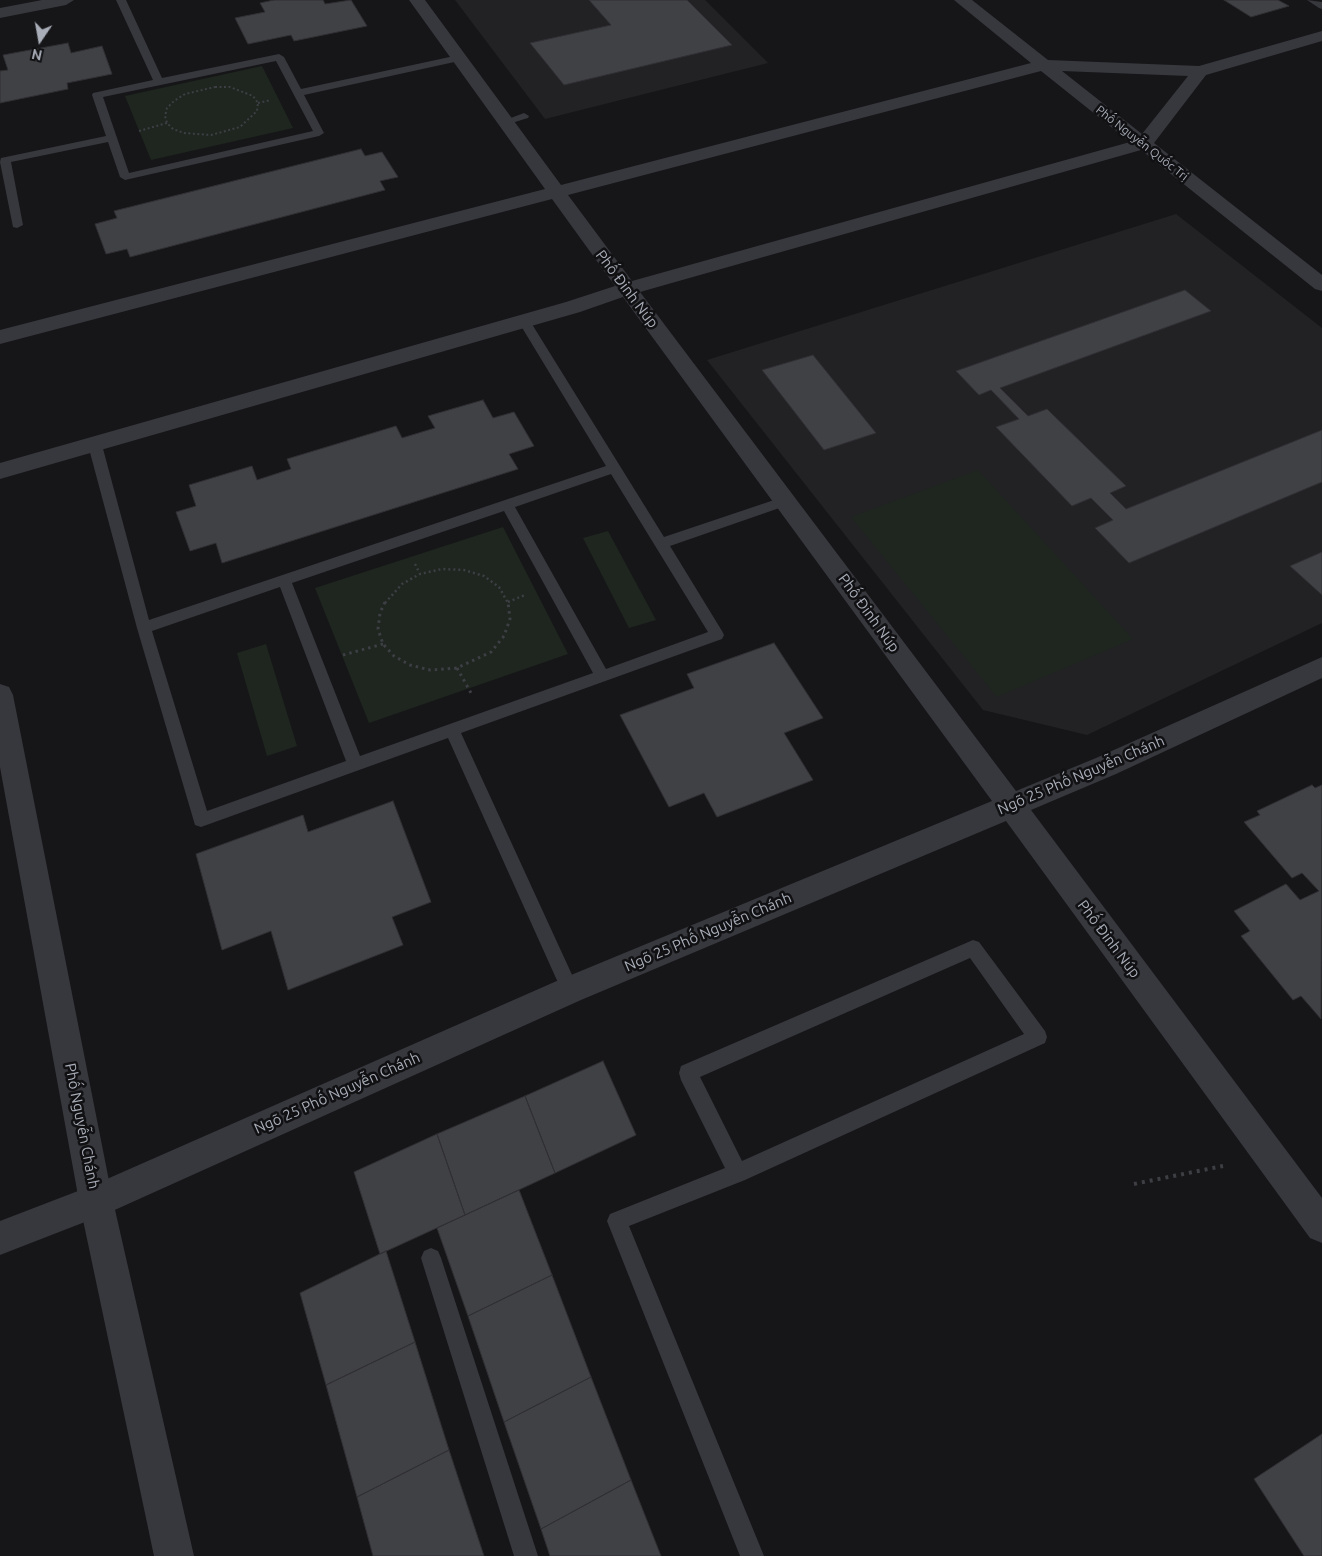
<!DOCTYPE html>
<meta charset="utf-8">
<style>
body{margin:0}
#map{position:relative;width:1322px;height:1556px;overflow:hidden;background:#161618;font-family:Ubuntu,sans-serif}
canvas{display:block}
.north{position:absolute;left:15px;top:15px;width:50px;height:50px;-webkit-text-stroke:4px #111113;paint-order:stroke;rotate:192deg;font-size:14px;font-weight:700;line-height:20px;text-align:center;color:#a8adb8}
.north::after{content:'';display:block;margin:auto;width:18px;height:22px;background:#a8adb8;clip-path:polygon(50% 0,100% 100%,50% 72%,0 100%)}
</style>
<div id="map">
<canvas width="1322" height="1556"></canvas>
<div class="north">N</div>
</div>
<script>
const g = document.querySelector('canvas').getContext('2d');
g.lineJoin = 'round';
function fillPath(path, color) {
  g.fillStyle = color;
  g.fill(path, 'evenodd');
}
function poly(rows) {
  const path = new Path2D();
  for (const r of rows) {
    path.moveTo(r[0], r[1]);
    for (let i = 2; i < r.length; i += 2) path.lineTo(r[i], r[i + 1]);
  }
  return path;
}
function stroke(path, color, width, dash) {
  g.strokeStyle = color;
  g.lineWidth = width;
  g.lineCap = dash ? 'butt' : 'round';
  g.setLineDash(dash || []);
  g.stroke(path);
}
function drawText(font, color, halo, rows, align = 'center') {
  g.font = font + ' Ubuntu,sans-serif';
  g.lineWidth = 5;
  g.setLineDash([]);
  g.textBaseline = 'middle';
  g.strokeStyle = halo;
  g.fillStyle = color;
  for (const [text, x, y, turn = 0] of rows) {
    g.save();
    g.translate(x, y);
    g.rotate((+turn || 0) * Math.PI / 180);
    g.textAlign = isNaN(turn) ? turn : align;
    if (halo) g.strokeText(text, 0, 0);
    g.fillText(text, 0, 0);
    g.restore();
  }
}
const built = poly([
 [455,0,705,0,768,63,545,119],
 [1176,214,1322,328,1322,623,1087,735,983,710,707,360]
]);
const green = poly([
 [262,66,293,128,151,160,125,96],
 [978,470,1133,639,997,697,851,517],
 [503,527,568,654,369,723,315,588],
 [608,531,656,620,629,628,583,538],
 [266,644,297,746,267,756,237,653]
]);
const building = poly([
 [274,0,323,0,325,4,351,0,367,26,294,41,291,35,248,44,235,18,265,12,260,3,274,0],
 [589,0,687,0,732,45,564,85,530,43,611,25,589,0],
 [1224,0,1278,0,1289,6,1251,17,1224,0],
 [68,43,71,53,102,46,112,74,67,83,68,89,0,103,0,71,8,70,3,55,68,43],
 [361,149,365,156,382,152,398,177,380,181,385,190,130,257,127,249,106,254,95,224,117,218,114,211,361,149],
 [1185,290,1211,311,1000,388,1028,416,1047,409,1126,486,1110,493,1126,509,1322,430,1322,482,1129,563,1095,528,1113,520,1091,498,1072,506,996,427,1019,419,991,390,979,395,956,371,1185,290],
 [813,355,876,433,824,450,762,370,813,355],
 [483,400,493,418,514,412,534,446,509,454,518,469,222,563,216,543,190,551,176,512,196,506,189,485,252,466,257,480,291,469,287,459,396,426,402,438,435,428,428,416,483,400],
 [1322,552,1322,595,1290,566,1322,552],
 [774,643,823,718,784,733,813,780,717,817,704,793,669,807,620,715,694,688,687,674,774,643],
 [1312,785,1315,788,1322,785,1321,1019,1301,996,1293,1000,1241,936,1250,931,1234,911,1286,884,1300,900,1319,891,1302,873,1292,878,1244,822,1260,815,1257,811,1312,785],
 [393,801,431,902,392,917,403,945,288,990,271,931,222,950,196,854,303,815,308,832,393,801],
 [603,1061,636,1135,555,1173,525,1096,603,1061],
 [525,1096,555,1173,465,1215,437,1134,525,1096],
 [437,1134,465,1215,380,1254,354,1172,437,1134],
 [519,1190,552,1275,468,1316,437,1228,519,1190],
 [386,1251,415,1342,326,1385,300,1293,386,1251],
 [552,1275,591,1377,504,1422,468,1316,552,1275],
 [415,1342,449,1450,357,1497,326,1385,415,1342],
 [591,1377,631,1480,541,1529,504,1422,591,1377],
 [1322,1434,1322,1556,1304,1556,1254,1479,1322,1434],
 [449,1450,484,1556,373,1556,357,1497,449,1450],
 [631,1480,661,1556,550,1556,541,1529,631,1480]
]);
const pathFar3 = poly([
 [215,87,230,87,253,96,258,103,257,111,240,127,211,135,184,133,173,129,167,123,165,116,167,108,174,101,185,94,215,87],
 [258,103,271,100],
 [139,131,167,123]
]);
const pathFar2 = poly([
 [415,564,420,574],
 [508,602,525,595],
 [385,603,402,584,420,574,442,569,464,570,484,576,499,587,508,603]
]);
const pathFar1 = poly([
 [385,602,380,613,378,629,383,644,394,656,410,665,430,670,457,668,491,652,504,636,510,619,508,602],
 [343,655,383,644],
 [457,668,471,693]
]);
const path = poly([
 [1134,1184,1223,1166]
]);
const service = poly([
 [116,0,126,0,162,78,279,54,284,57,301,89,459,55,464,58,459,61,304,95,324,133,319,136,125,180,120,177,108,142,11,162,23,225,17,228,13,227,0,162,1,158,106,136,92,95,93,93,153,80,116,0],
 [276,61,313,131,129,173,103,97,276,61],
 [1307,0,1322,2,1322,9,1319,8,1307,0],
 [524,113,529,116,528,118,505,125,500,122,524,113],
 [524,317,530,321,664,537,786,496,793,501,791,504,670,546,722,631,724,635,722,639,461,733,579,990,576,996,570,999,564,996,448,738,201,827,195,825,137,628,88,445,95,440,102,445,149,620,606,466,518,321,524,317],
 [611,474,708,632,606,669,515,507,611,474],
 [504,511,593,673,360,756,292,583,504,511],
 [280,587,346,761,207,811,152,631,280,587],
 [973,940,979,942,1045,1031,1047,1037,1045,1043,745,1180,629,1226,764,1556,740,1556,607,1221,610,1214,725,1168,681,1080,679,1073,681,1066,973,940],
 [970,958,1024,1034,742,1161,700,1077,970,958],
 [431,1248,438,1251,441,1258,538,1556,514,1556,421,1258,424,1251,431,1248]
]);
const minor = poly([
 [42,0,74,0,66,5,0,18,0,8,42,0],
 [409,0,425,0,561,185,1031,63,954,0,972,0,1048,60,1199,66,1322,31,1322,41,1206,75,1154,143,1322,275,1322,291,1315,289,1141,150,640,292,1016,791,1096,758,1322,657,1322,678,1116,774,1031,810,1322,1198,1322,1243,1310,1238,1006,821,581,1000,108,1213,0,1255,0,1221,91,1186,559,980,992,801,623,297,580,312,0,479,0,463,566,302,615,286,552,199,0,344,0,330,545,189,409,0],
 [1041,71,1130,142,632,281,568,195,1041,71],
 [1062,71,1188,76,1142,134,1062,71]
]);
const tertiary = poly([
 [0,684,9,687,13,695,113,1201,194,1556,154,1556,79,1201,0,767,0,684]
]);
const farStreetnames = [
 ["Phố Nguyễn Quốc Trị",1142,143,38]
];
const streetNames = [
 ["Phố Đinh Núp",627,289,53],
 ["Phố Đinh Núp",869,613,54],
 ["Ngõ 25 Phố Nguyễn Chánh",1081,775,-23],
 ["Ngõ 25 Phố Nguyễn Chánh",708,932,-23],
 ["Phố Đinh Núp",1109,939,53],
 ["Ngõ 25 Phố Nguyễn Chánh",337,1093,-24],
 ["Phố Nguyễn Chánh",82,1126,79]
];
fillPath(built, '#222225');
fillPath(green, '#1e261f');
fillPath(building, '#404145');
stroke(building, '#303034', 1);
stroke(pathFar3, '#3d3f44', 2, [2, 2.5]);
stroke(pathFar2, '#3d3f44', 2.5, [2, 3]);
stroke(pathFar1, '#3d3f44', 3, [2.5, 4]);
stroke(path, '#3d3f44', 4, [3, 5]);
fillPath(service, '#37383d');
fillPath(minor, '#37383d');
fillPath(tertiary, '#37383d');
drawText('12px', '#a8adb8', '#111113', farStreetnames);
drawText('15px', '#a8adb8', '#111113', streetNames);
</script>
